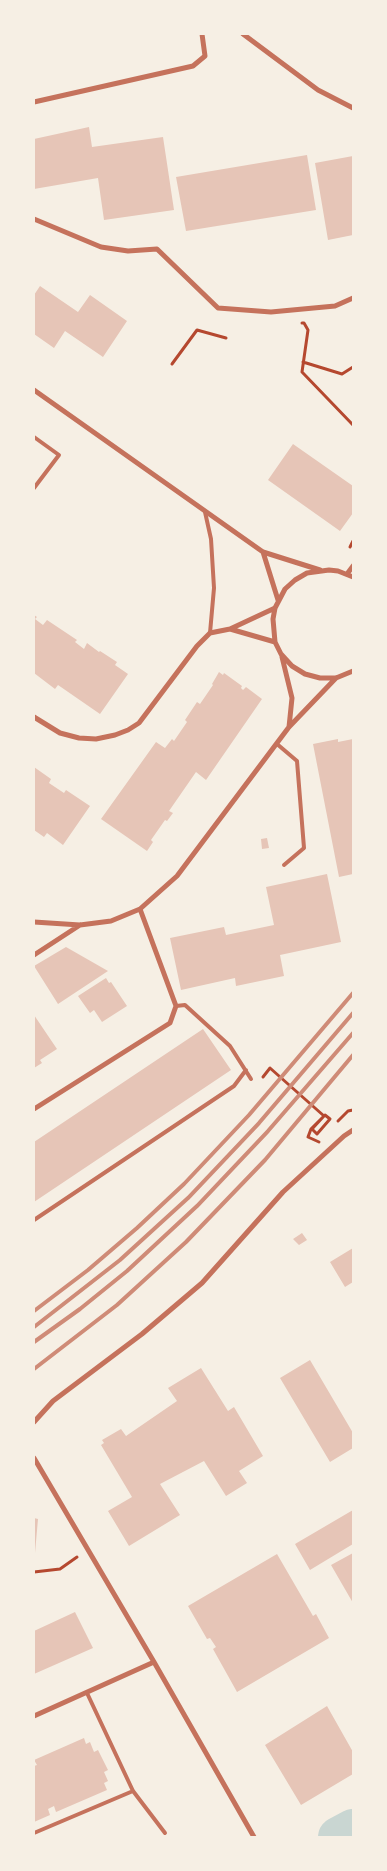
<!DOCTYPE html>
<style>
body{margin:0}
#map{position:relative;width:387px;height:1871px;overflow:hidden;background:#f6efe4;font-family:Arial,sans-serif}
canvas{display:block}
.frame{position:absolute;inset:0;border:35px solid #f6efe4;pointer-events:none}
</style>
<div id="map">
<canvas width="387" height="1871"></canvas>
<div class="frame"></div>
</div>
<script>
const g = document.querySelector('canvas').getContext('2d');
g.lineJoin = 'round';
function poly(rows) {
  const path = new Path2D();
  for (const r of rows) {
    path.moveTo(r[0], r[1]);
    for (let i = 2; i < r.length; i += 2) path.lineTo(r[i], r[i + 1]);
  }
  return path;
}
function stroke(path, color, width, dash) {
  g.strokeStyle = color;
  g.lineWidth = width;
  g.lineCap = dash ? 'butt' : 'round';
  g.setLineDash(dash || []);
  g.stroke(path);
}
function fillPath(path, color) {
  g.fillStyle = color;
  g.fill(path, 'evenodd');
}
const river = poly([
 [338,1837,353,1829]
]);
const building = poly([
 [89,127,92,147,163,137,174,210,104,220,98,178,34,189,34,139],
 [307,155,316,210,186,231,176,177],
 [353,156,353,235,328,240,315,163],
 [40,286,78,312,90,295,127,321,103,357,65,331,54,348,34,334,34,295],
 [293,444,353,486,353,513,340,531,268,480],
 [34,615,37,617,35,619,43,625,47,620,77,640,75,642,84,649,87,643,99,652,100,651,117,662,115,665,128,674,100,714,58,685,55,689,34,673],
 [219,672,223,675,224,673,242,686,241,688,243,690,246,687,262,699,206,780,196,772,169,811,173,813,167,821,165,820,151,840,153,842,147,851,101,819,156,742,165,748,172,739,174,741,187,722,185,720,197,702,200,704,213,685,212,684],
 [338,739,338,742,353,739,353,874,339,877,313,744],
 [34,767,51,779,49,783,64,793,66,790,90,806,63,845,47,833,44,837,34,830],
 [267,838,269,848,262,849,261,839],
 [327,874,341,942,280,955,284,976,236,986,235,978,181,990,170,938,224,927,226,935,274,925,266,887],
 [66,947,108,971,58,1004,34,966],
 [106,978,109,983,111,982,127,1006,102,1022,94,1010,90,1013,78,996],
 [34,1015,57,1049,40,1060,42,1063,34,1068],
 [203,1029,231,1070,34,1202,34,1142],
 [302,1233,307,1240,299,1245,293,1239],
 [353,1248,353,1282,345,1287,330,1262],
 [310,1360,353,1433,353,1448,330,1462,280,1378],
 [201,1368,228,1411,234,1407,263,1456,239,1471,247,1483,226,1496,204,1461,160,1484,180,1515,129,1546,108,1511,132,1497,101,1445,104,1443,102,1440,121,1429,126,1436,177,1401,168,1388],
 [353,1510,353,1544,310,1570,295,1544],
 [34,1518,38,1519,35,1553,34,1553],
 [353,1553,353,1603,331,1565],
 [277,1554,313,1616,316,1614,329,1638,237,1692,213,1649,216,1647,210,1638,207,1639,188,1606],
 [75,1612,93,1648,34,1674,34,1631],
 [327,1706,353,1752,353,1774,301,1805,265,1745],
 [84,1738,86,1744,90,1742,94,1752,98,1750,108,1770,104,1772,108,1781,104,1783,107,1790,56,1812,54,1806,48,1809,50,1815,34,1822,34,1766,37,1765,34,1760]
]);
const path = poly([
 [302,323,304,323,308,330,302,372,353,425],
 [303,362,342,374,353,367],
 [172,364,197,330,226,338],
 [350,547,353,541],
 [263,1077,270,1068,324,1116,312,1129,317,1134,330,1119,325,1115,311,1129,308,1137,319,1142],
 [338,1121,348,1111,353,1110],
 [34,1572,60,1569,77,1557]
]);
const service = poly([
 [34,437,59,455,34,488],
 [205,512,211,539,214,588,210,633],
 [277,744,297,761,304,848,284,865],
 [176,1006,185,1005,230,1046,251,1079],
 [34,1220,234,1086,246,1070],
 [87,1693,133,1791,165,1833],
 [34,1833,133,1791]
]);
const minor = poly([
 [243,34,318,90,353,108],
 [34,102,193,66,205,56,202,34],
 [34,219,101,247,128,251,157,249,218,308,271,312,335,306,353,298],
 [34,390,263,552,320,570],
 [263,552,278,600],
 [347,574,353,566],
 [353,577,338,571,329,570,307,573,295,580,285,589,275,608,273,619,275,642,281,654,292,666,305,674,320,678,336,678,353,671],
 [230,629,275,642],
 [282,657,292,698,289,727],
 [34,717,60,733,79,738,96,739,115,735,128,730,139,723,197,646,210,633,230,629,275,608],
 [34,922,80,925,111,921,140,909,177,876,289,727,336,678],
 [34,955,80,925],
 [34,1109,170,1023,176,1006,140,909],
 [34,1422,53,1401,142,1334,202,1283,283,1192,344,1136,353,1130],
 [34,1458,154,1662,254,1837],
 [34,1716,154,1662]
]);
const rail = poly([
 [34,1311,88,1270,137,1228,184,1184,249,1115,353,993],
 [34,1327,120,1260,188,1198,259,1123,353,1013],
 [34,1342,80,1309,127,1271,197,1206,268,1131,353,1033],
 [34,1369,117,1305,186,1242,265,1160,353,1055]
]);
stroke(river, '#c9d6d2', 40);
fillPath(building, '#e6c5b7');
stroke(path, '#b5482f', 3);
stroke(service, '#c5725c', 4);
stroke(minor, '#c5725c', 5);
stroke(rail, '#cf8b77', 4);
</script>
